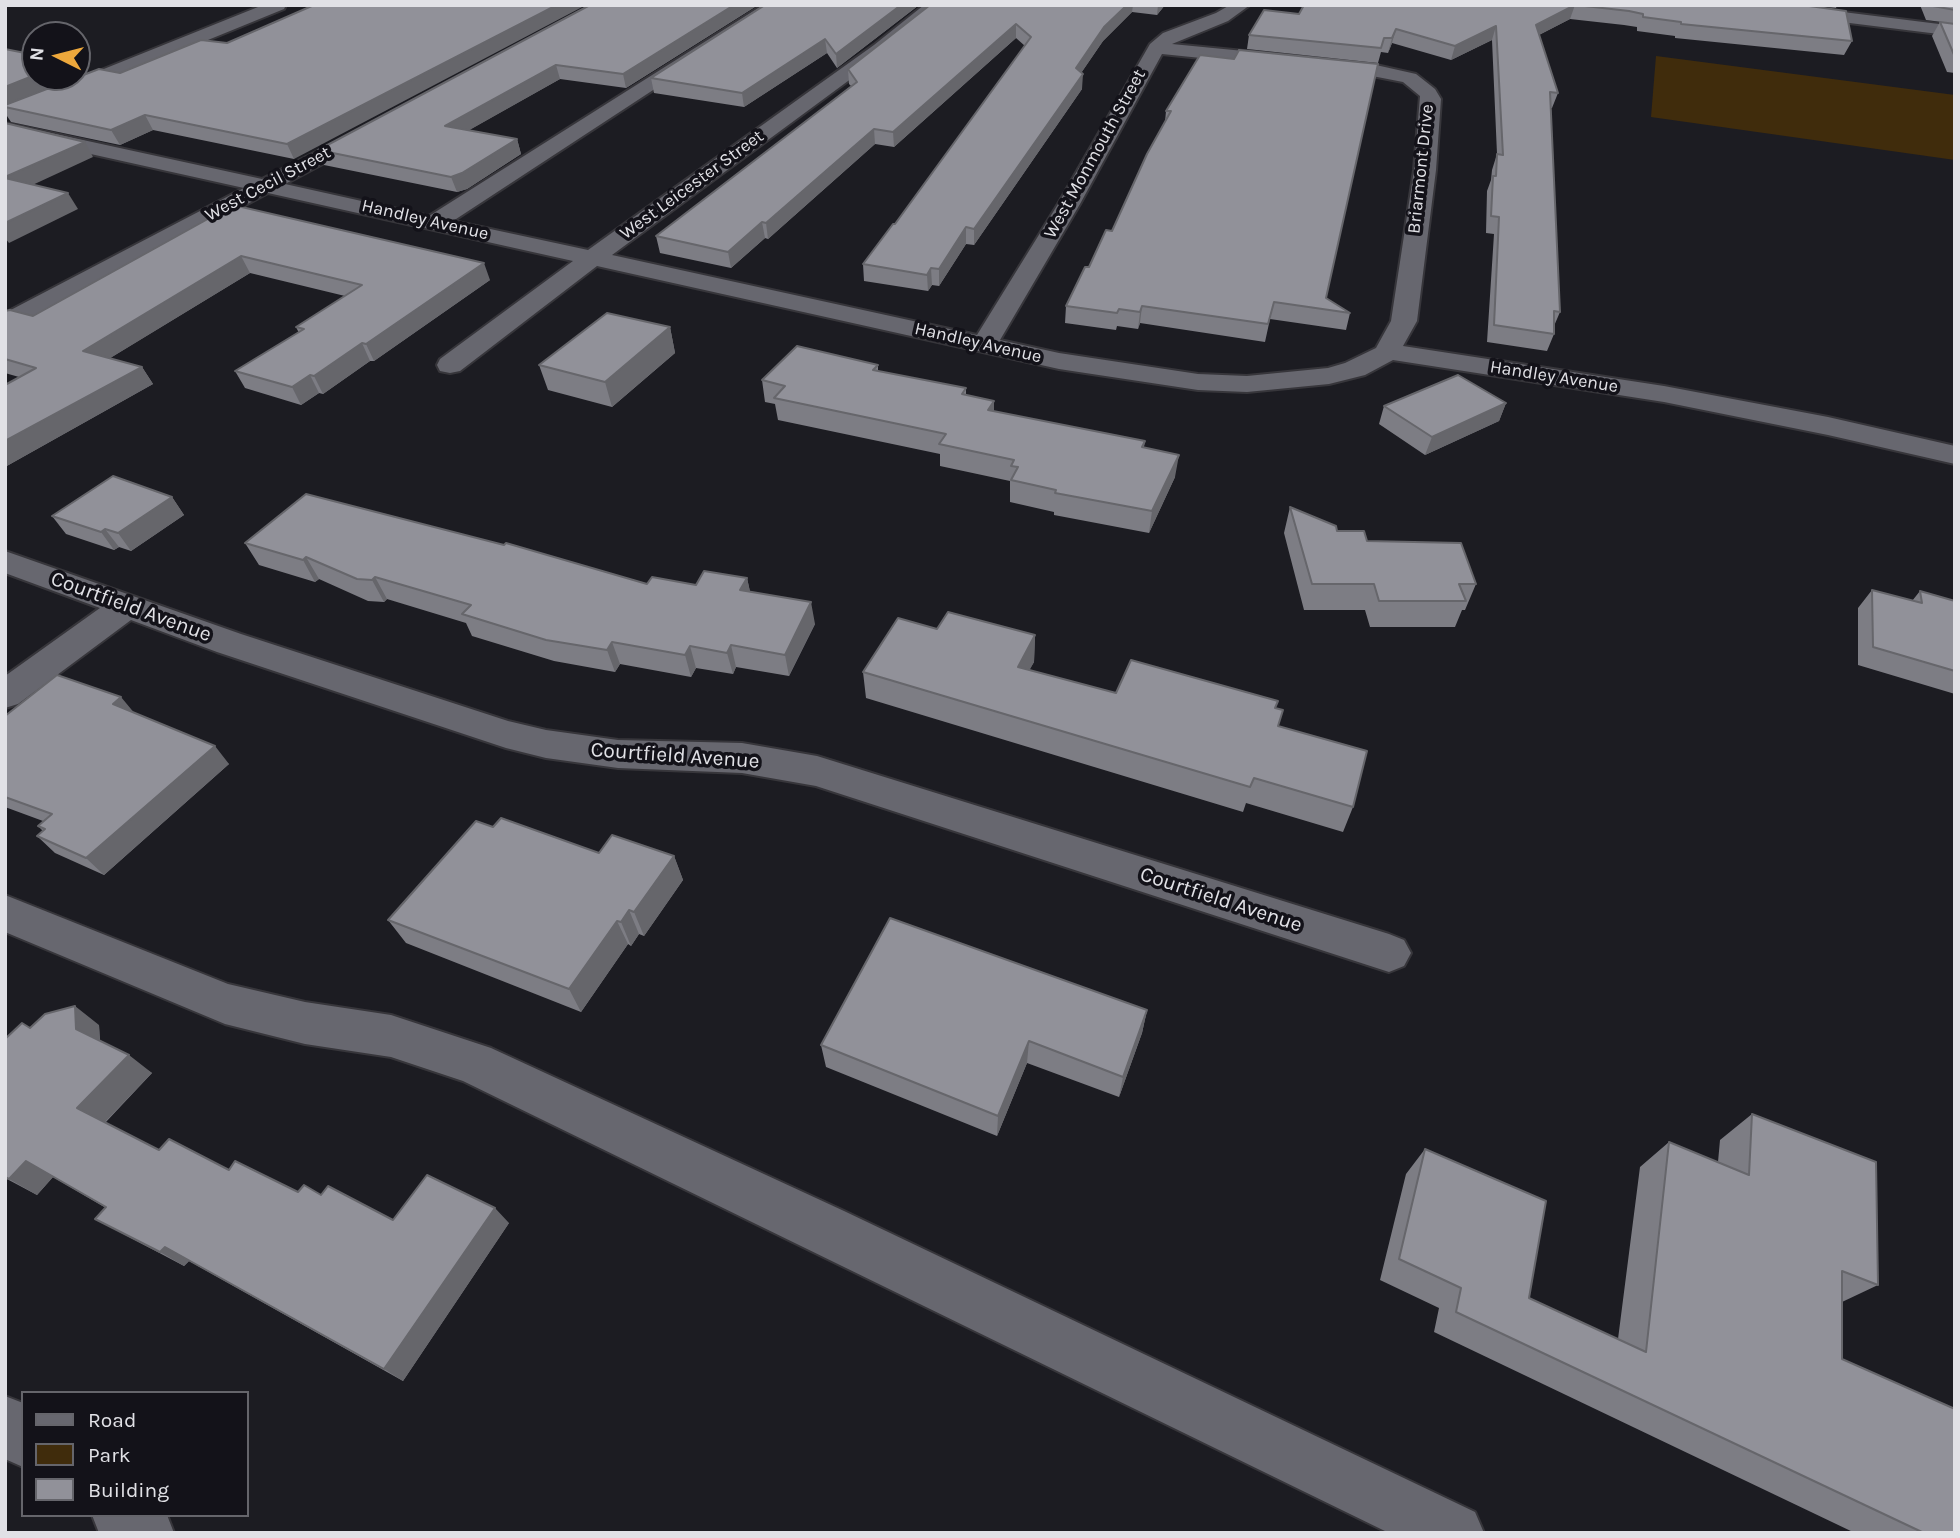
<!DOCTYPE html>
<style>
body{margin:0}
#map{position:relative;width:1960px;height:1538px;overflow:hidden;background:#1c1c22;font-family:Karla,sans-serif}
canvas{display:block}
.frame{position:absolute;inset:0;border:7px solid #e1e1e6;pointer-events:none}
.legend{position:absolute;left:21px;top:1391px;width:228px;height:126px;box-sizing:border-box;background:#131219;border:2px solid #65656b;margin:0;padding:9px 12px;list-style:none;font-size:21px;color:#e1e1e6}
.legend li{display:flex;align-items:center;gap:14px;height:35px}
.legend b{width:35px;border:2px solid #65656b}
.north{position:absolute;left:21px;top:21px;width:70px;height:70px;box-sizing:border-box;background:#131219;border:2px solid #65656b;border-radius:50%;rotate:276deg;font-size:19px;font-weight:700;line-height:28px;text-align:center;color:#e1e1e6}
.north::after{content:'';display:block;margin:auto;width:24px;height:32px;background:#eda83c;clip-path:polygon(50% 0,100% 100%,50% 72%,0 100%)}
</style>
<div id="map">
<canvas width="1960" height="1538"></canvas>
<div class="frame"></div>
<ul class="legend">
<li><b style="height:9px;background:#67676f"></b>Road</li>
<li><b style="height:19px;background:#402c0c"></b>Park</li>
<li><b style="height:19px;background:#919199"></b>Building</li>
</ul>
<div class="north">N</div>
</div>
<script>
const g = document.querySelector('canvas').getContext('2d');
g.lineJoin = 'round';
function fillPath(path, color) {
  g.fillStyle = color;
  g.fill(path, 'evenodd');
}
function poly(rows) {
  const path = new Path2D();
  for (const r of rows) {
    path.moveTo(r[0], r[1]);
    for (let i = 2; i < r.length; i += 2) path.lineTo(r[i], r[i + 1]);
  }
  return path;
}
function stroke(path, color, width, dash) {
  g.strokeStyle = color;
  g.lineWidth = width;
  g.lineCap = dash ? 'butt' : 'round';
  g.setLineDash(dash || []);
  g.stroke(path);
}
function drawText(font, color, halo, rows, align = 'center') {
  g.font = font + ' Karla,sans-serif';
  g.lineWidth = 7;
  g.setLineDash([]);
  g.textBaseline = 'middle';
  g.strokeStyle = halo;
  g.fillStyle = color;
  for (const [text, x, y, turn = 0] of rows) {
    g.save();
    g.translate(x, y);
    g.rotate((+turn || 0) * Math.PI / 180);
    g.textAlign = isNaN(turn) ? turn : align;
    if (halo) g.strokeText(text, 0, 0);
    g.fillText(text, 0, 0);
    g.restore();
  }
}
const green = poly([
 [1656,56,1955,95,1955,160,1651,117]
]);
const minor = poly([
 [263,5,286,5,284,9,73,95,59,95,56,91,59,87,263,5],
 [763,5,783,5,453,221,588,250,874,45,924,5,943,5,886,53,612,255,977,335,1058,204,1150,44,1163,33,1216,13,1230,5,1250,5,1228,21,1172,44,1367,63,1416,74,1435,89,1441,99,1436,170,1417,321,1403,346,1664,386,1828,417,1955,446,1955,464,1828,435,1664,402,1393,360,1365,375,1329,384,1247,392,1198,390,1059,369,597,266,460,371,450,373,440,371,437,365,440,359,573,261,268,193,14,328,5,331,5,313,244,188,5,135,5,123,262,179,366,127,373,129,376,133,373,137,285,184,429,216,763,5],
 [1162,54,1367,75,1403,82,1420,96,1414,170,1391,321,1376,348,1345,363,1328,368,1247,376,1198,374,1059,353,1000,340,1080,204,1162,54],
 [1736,5,1787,5,1955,26,1955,36,1744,10,1736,5],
 [5,551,241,634,508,721,546,730,618,740,742,743,817,756,1389,934,1404,940,1411,953,1404,966,1389,972,816,786,742,773,618,768,546,758,506,748,217,652,131,620,18,704,5,708,5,676,100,608,5,573,5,551],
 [5,895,228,984,305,1002,391,1015,491,1048,844,1211,1475,1512,1484,1533,1389,1533,463,1081,391,1057,305,1044,225,1024,5,932,5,895],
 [5,1396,23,1403,23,1467,5,1459,5,1396],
 [92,1515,167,1515,174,1533,99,1533,92,1515]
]);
const wall = poly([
 [314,5,294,159,153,130,120,145,11,122,5,113,5,107,120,73,227,43],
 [590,5,758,5,626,88,560,79,469,130,517,139,521,154,467,189,457,192,324,165,318,150],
 [765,5,919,5,837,68,827,53,744,107,654,93,651,78],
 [930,5,1165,5,1157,15,1132,12,1103,41,1081,73,1082,89,974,245,966,244,939,286,932,285,928,291,864,281,863,264,895,224,1025,46,1016,38,894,147,875,144,768,239,765,238,731,268,660,253,656,236,851,86,849,84,848,69],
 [1304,5,1802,5,1852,41,1844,55,1675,38,1675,36,1637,31,1637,27,1624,25,1570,19,1539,35,1558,93,1552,108,1551,108,1560,312,1554,326,1554,334,1547,351,1487,342,1494,234,1486,233,1487,191,1491,180,1492,170,1497,154,1492,40,1451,60,1392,43,1388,53,1381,52,1378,63,1247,49,1249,35,1299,14],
 [1810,5,1837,5,1836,8],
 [1920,5,1955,5,1955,73,1947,72,1932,36,1940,22,1950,23,1926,20],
 [1200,55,1326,298,1350,313,1346,330,1270,319,1265,342,1140,323,1138,329,1117,326,1116,330,1065,323,1066,306,1112,231,1165,122,1166,111],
 [233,205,490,280,374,361,370,361,323,394,319,393,301,405,245,388,235,371,299,333,296,327,345,296,250,273,110,358,142,367,153,384,5,467,5,385,19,377,5,373,5,311,33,316],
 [670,327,675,353,612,407,548,390,539,365],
 [878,365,878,371,966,388,966,395,994,401,994,411,1145,441,1144,447,1175,477,1149,533,1054,515,1054,512,1010,502,1010,481,940,466,940,454,778,420,775,404,765,402,762,380],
 [1506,403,1499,421,1425,455,1379,424,1384,406],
 [172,497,184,515,131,551,119,547,114,550,66,534,52,516],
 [1290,507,1337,531,1476,584,1465,610,1462,610,1455,627,1370,627,1365,610,1304,610,1284,533],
 [245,543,647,584,696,585,747,578,750,592,815,624,789,676,736,667,733,674,696,668,691,677,620,664,615,672,554,661,472,636,466,623,387,599,384,602,368,601,319,579,315,582,259,565],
 [1872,590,1912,601,1920,591,1955,601,1955,694,1858,665,1858,608],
 [937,629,1035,635,1034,662,1029,670,1116,693,1276,708,1278,726,1353,807,1343,832,1246,803,1243,812,866,698,863,672],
 [134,713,229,764,104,875,55,853,37,836,43,831,38,826,43,821,5,807,5,716],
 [493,827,599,853,674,856,683,880,644,936,639,934,631,946,628,944,581,1012,406,943,388,920],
 [1147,1010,1142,1033,1119,1097,1027,1063,997,1136,826,1067,821,1045],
 [99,1025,100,1041,152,1073,105,1123,159,1150,229,1170,298,1192,321,1195,393,1220,509,1223,403,1381,189,1261,184,1266,95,1219,106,1208,53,1177,37,1195,5,1178,30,1028],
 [1752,1114,1878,1285,1842,1302,1842,1359,1955,1533,1855,1533,1434,1332,1439,1308,1380,1280,1406,1174,1425,1149,1529,1298,1618,1339,1640,1167,1669,1142,1718,1162,1720,1140]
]);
const shadedWall = poly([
 [557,5,586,5,294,159,287,144],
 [734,5,758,5,626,88,623,74],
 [901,5,919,5,837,68,836,54],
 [1127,5,1133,5,1132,12,1103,41,1075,82,1076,68,1104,27],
 [1158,5,1165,5,1157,15],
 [1575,5,1570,19,1531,39,1536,25],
 [1016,24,1016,38,894,147,893,132],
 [1496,26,1492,40,1451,60,1455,46],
 [1396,29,1392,43,1388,53,1392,38],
 [825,39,827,53,744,107,742,93],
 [556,65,560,79,450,141,445,126],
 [1083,74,1082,89,974,245,974,229],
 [35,75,35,77,76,77,5,105,5,87],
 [145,115,153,130,120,145,111,130],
 [874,129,875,144,768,239,766,223],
 [517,139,521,154,467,189,457,192,451,177],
 [85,142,93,157,13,194,5,181,5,177],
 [68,193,78,209,9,243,5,238,5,223],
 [762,222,765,238,731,268,728,252],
 [966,227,966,244,939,286,939,269],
 [241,256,250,273,94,368,83,351],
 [484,263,490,280,374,361,366,344],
 [931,268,932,285,928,291,927,275],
 [1142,306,1140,323,1138,329,1140,312],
 [670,327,675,353,612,407,605,382],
 [362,343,370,361,323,394,314,376],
 [142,367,153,384,5,467,5,441],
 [310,375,319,393,301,405,292,387],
 [994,401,994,422,988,410],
 [1506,403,1499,421,1425,455,1432,437],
 [1179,455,1175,477,1149,533,1152,511],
 [172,497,184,515,131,551,118,533],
 [105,529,119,547,114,550,101,532],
 [306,557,319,579,315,582,303,560],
 [375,577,387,599,384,602,372,580],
 [747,578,752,600,740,590],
 [811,602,815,624,789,676,785,655],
 [1035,635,1034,662,1017,693,1018,667],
 [612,642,620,664,615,672,607,650],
 [731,645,736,667,733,674,727,653],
 [690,646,696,668,691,677,685,655],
 [121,697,136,715,113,704],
 [215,746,229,764,104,875,86,858],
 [674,856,683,880,644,936,634,912],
 [629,910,639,934,631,946,621,922],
 [617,921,628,944,581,1012,569,989],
 [75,1006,99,1025,100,1048,76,1029],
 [1147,1010,1142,1033,1119,1097,1123,1077],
 [1029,1041,1027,1063,997,1136,998,1116],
 [129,1055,152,1073,102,1125,77,1108],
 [26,1161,53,1177,37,1195,9,1179],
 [495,1208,509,1223,403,1381,384,1369],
 [165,1247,189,1261,184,1266,160,1252]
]);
const building = poly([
 [314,5,557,5,287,144,145,115,111,130,5,107,5,105,99,69,120,73,201,40,227,43,314,5],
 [590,5,734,5,623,74,556,65,445,126,517,139,462,173,451,177,318,150,590,5],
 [765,5,901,5,836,54,825,39,742,93,651,78,765,5],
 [930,5,1127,5,1104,27,1076,68,1083,74,974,229,966,227,939,269,931,268,927,275,863,264,893,224,895,224,1031,37,1016,24,893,132,874,129,766,223,762,222,728,252,656,236,857,82,848,69,930,5],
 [1304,5,1575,5,1536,25,1558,93,1550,92,1560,312,1554,311,1554,334,1494,325,1499,217,1491,216,1493,176,1496,176,1497,154,1503,155,1496,26,1455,46,1396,29,1392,38,1384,38,1381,48,1249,35,1264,10,1299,14,1304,5],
 [1576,5,1802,5,1846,11,1852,41,1681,24,1681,22,1643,17,1643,14,1629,11,1576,5],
 [1933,5,1955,5,1955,10,1933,6,1933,5],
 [1940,22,1955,24,1955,57,1940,22],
 [5,49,35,55,35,75,5,87,5,49],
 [1239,50,1378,64,1326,298,1350,313,1274,302,1268,324,1142,306,1140,312,1119,309,1117,313,1066,306,1085,267,1089,267,1106,230,1112,231,1147,154,1171,111,1166,111,1200,55,1234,59,1239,50],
 [5,123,85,142,5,177,5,123],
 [5,178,68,193,5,223,5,178],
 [233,205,484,263,366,344,362,343,314,376,310,375,292,387,235,371,304,329,296,327,362,285,241,256,83,351,142,367,5,441,5,385,36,368,5,359,5,311,10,310,33,316,233,205],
 [607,313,670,327,605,382,539,365,607,313],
 [797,346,878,365,873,370,966,388,962,394,994,401,988,410,1145,441,1142,447,1179,455,1152,511,1055,493,1056,490,1011,480,1018,467,1011,466,1014,460,939,444,946,434,774,398,785,386,762,380,797,346],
 [1458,375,1506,403,1432,437,1384,406,1458,375],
 [113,476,172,497,118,533,105,529,101,532,52,516,113,476],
 [306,494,504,545,506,543,647,584,652,577,696,585,704,571,747,578,740,590,811,602,785,655,731,645,727,653,690,646,685,655,612,642,607,650,546,640,462,614,471,605,375,577,372,580,357,579,306,557,303,560,245,543,306,494],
 [1290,507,1336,526,1337,531,1364,531,1367,541,1461,543,1476,584,1459,584,1466,601,1379,601,1374,584,1312,584,1290,507],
 [1872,590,1922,603,1920,591,1955,601,1955,671,1873,647,1872,590],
 [948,612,1035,635,1018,667,1116,693,1131,660,1278,701,1275,708,1283,710,1278,726,1367,751,1353,807,1254,778,1250,787,863,672,898,618,937,629,948,612],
 [57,675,121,697,113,704,215,746,86,858,37,836,45,829,38,826,52,814,5,797,5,716,57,675],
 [501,818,599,853,612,835,674,856,634,912,629,910,621,922,617,921,569,989,388,920,476,821,493,827,501,818],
 [890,918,1147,1010,1123,1077,1029,1041,998,1116,821,1045,890,918],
 [75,1006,76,1029,129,1055,77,1108,159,1150,169,1139,229,1170,235,1161,298,1192,304,1185,321,1195,328,1186,393,1220,427,1175,495,1208,384,1369,165,1247,160,1252,95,1219,106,1207,26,1161,9,1179,5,1177,5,1039,22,1023,30,1028,45,1014,75,1006],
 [1752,1114,1876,1162,1878,1285,1842,1271,1842,1359,1955,1409,1955,1533,1924,1533,1456,1312,1461,1288,1399,1259,1425,1149,1546,1201,1529,1298,1646,1352,1669,1142,1749,1175,1752,1114]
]);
const farStreetnames = [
 ["West Monmouth Street",1095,154,-61],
 ["Briarmont Drive",1421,169,-84],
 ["West Cecil Street",268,184,-28],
 ["West Leicester Street",692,185,-36],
 ["Handley Avenue",425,220,13],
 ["Handley Avenue",978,343,13],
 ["Handley Avenue",1554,377,9]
];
const streetNames = [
 ["Courtfield Avenue",131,607,20],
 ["Courtfield Avenue",675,756,4],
 ["Courtfield Avenue",1221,900,18]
];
fillPath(green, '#402c0c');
stroke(minor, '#37363b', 4);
fillPath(minor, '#67676f');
fillPath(wall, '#7d7d84');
fillPath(shadedWall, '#66666b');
fillPath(building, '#919199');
stroke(building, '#66666b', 2);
drawText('18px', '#e1e1e6', '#131219', farStreetnames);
drawText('21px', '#e1e1e6', '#131219', streetNames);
</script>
